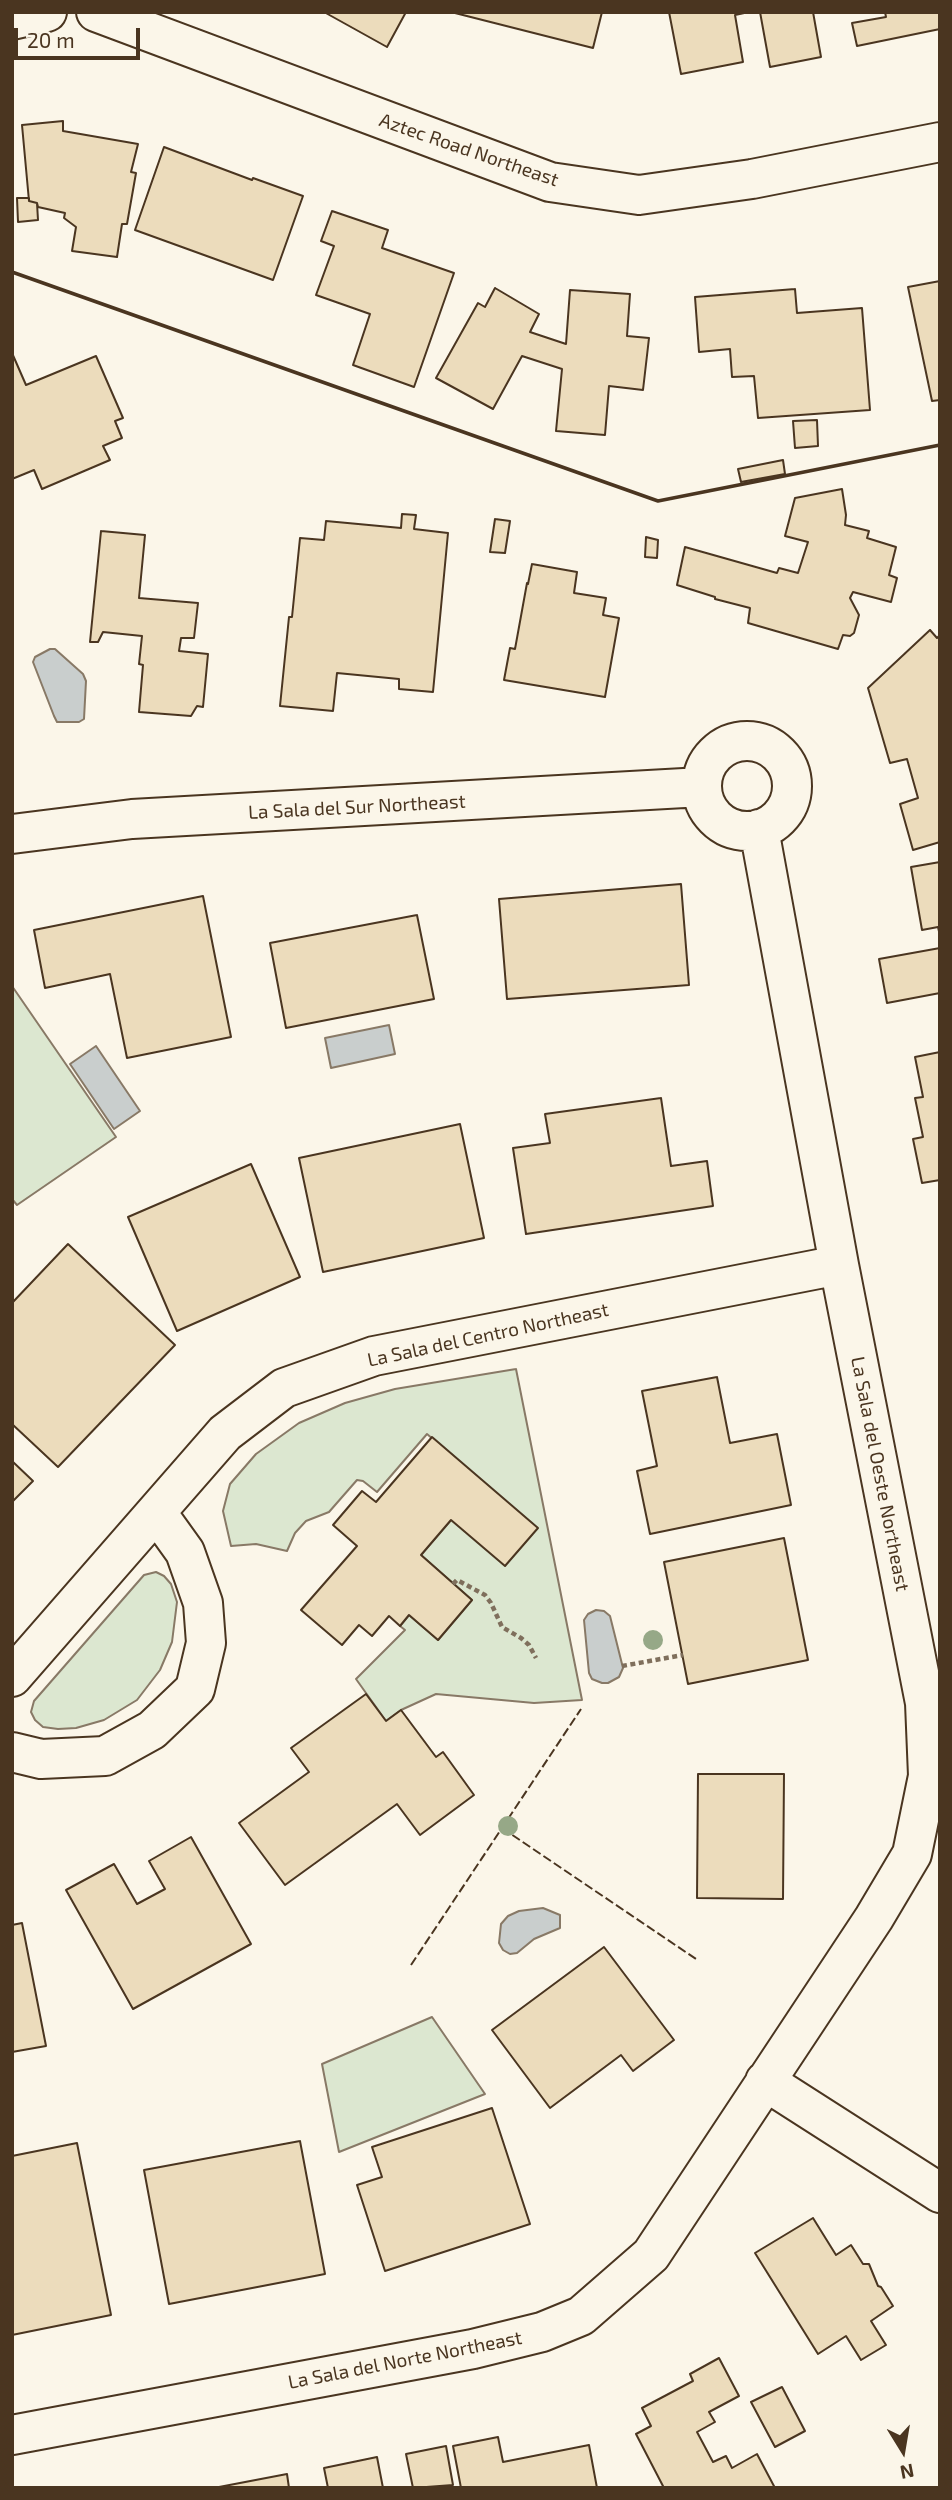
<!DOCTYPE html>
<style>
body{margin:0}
#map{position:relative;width:952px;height:2500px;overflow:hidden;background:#fbf6e9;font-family:"Exo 2",sans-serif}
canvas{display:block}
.frame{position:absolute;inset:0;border:14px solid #4a3520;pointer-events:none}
.north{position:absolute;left:868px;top:2416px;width:70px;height:70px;-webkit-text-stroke:5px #fbf6e9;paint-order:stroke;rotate:169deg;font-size:19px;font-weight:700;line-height:28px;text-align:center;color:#4a3520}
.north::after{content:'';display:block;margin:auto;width:24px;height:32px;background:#4a3520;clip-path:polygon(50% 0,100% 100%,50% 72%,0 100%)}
.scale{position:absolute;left:14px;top:28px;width:126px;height:32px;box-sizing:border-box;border:4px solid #4a3520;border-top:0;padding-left:9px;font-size:21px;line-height:24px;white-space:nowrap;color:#4a3520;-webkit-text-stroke:5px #fbf6e9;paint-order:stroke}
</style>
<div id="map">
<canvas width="952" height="2500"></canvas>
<div class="frame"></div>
<div class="north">N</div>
<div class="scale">20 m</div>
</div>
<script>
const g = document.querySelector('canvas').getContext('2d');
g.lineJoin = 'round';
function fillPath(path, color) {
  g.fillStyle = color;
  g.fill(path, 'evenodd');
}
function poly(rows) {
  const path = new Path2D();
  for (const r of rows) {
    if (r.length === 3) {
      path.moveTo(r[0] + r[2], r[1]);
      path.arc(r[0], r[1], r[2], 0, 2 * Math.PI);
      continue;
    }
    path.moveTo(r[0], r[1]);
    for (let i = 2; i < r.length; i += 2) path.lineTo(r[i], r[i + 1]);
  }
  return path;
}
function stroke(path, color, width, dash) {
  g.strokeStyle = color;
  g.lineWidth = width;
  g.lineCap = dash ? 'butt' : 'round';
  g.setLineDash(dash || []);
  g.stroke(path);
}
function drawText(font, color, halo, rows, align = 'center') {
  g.font = font + ' "Exo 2",sans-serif';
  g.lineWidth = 5;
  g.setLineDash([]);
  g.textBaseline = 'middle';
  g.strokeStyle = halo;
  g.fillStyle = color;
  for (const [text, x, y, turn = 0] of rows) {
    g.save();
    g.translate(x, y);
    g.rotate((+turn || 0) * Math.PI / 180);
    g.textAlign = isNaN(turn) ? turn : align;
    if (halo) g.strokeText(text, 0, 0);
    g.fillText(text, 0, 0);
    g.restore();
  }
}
const green = poly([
 [12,986,116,1137,17,1205,12,1199,12,986],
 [516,1369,582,1700,534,1703,436,1694,401,1710,386,1721,356,1679,405,1630,400,1626,409,1615,438,1640,472,1600,421,1555,451,1520,537,1528,427,1434,377,1492,363,1481,357,1480,329,1512,306,1521,295,1533,287,1551,256,1544,231,1546,223,1511,230,1484,256,1454,299,1423,345,1403,395,1389,516,1369],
 [156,1572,164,1576,171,1584,177,1602,172,1642,160,1670,137,1700,104,1720,76,1728,58,1729,43,1727,35,1720,31,1712,34,1701,144,1575,156,1572],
 [432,2017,485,2094,339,2152,322,2064,432,2017]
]);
const water = poly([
 [50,649,55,649,83,674,86,681,84,719,79,722,57,722,54,716,33,662,35,657,50,649],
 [389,1025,395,1054,331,1068,325,1038,389,1025],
 [96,1046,140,1111,114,1129,70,1064,96,1046],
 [596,1610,604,1611,610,1616,623,1668,619,1677,608,1683,602,1683,592,1679,589,1673,584,1620,588,1614,596,1610],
 [543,1908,560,1915,560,1928,534,1939,517,1953,510,1954,503,1950,499,1943,501,1924,508,1916,519,1911,543,1908]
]);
const building = poly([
 [324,12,406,12,387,47,324,12],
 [451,12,602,12,593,48,451,12],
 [669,12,749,12,735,15,743,62,681,74,669,12],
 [760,12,813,12,821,57,770,67,760,12],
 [885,12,940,12,940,29,857,46,852,23,886,17,885,12],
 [63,121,63,131,138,144,131,172,136,173,127,224,122,224,117,257,72,251,76,227,64,218,65,213,38,207,37,203,29,201,22,125,63,121],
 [164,147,252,180,253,178,303,196,273,280,135,230,164,147],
 [17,198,29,198,29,201,37,203,38,220,18,222,17,198],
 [332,211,388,230,382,248,454,273,414,387,353,365,370,314,316,295,334,246,321,241,332,211],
 [940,281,940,400,932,401,908,287,940,281],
 [495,288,539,314,530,332,566,344,570,290,630,294,627,336,649,338,643,390,609,386,605,435,556,431,562,369,522,356,493,409,436,378,478,303,485,307,495,288],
 [795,289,797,313,862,308,870,410,758,418,754,376,732,377,730,349,699,352,695,297,795,289],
 [12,353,26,385,96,356,123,418,115,421,122,438,103,446,110,460,42,489,34,470,12,479,12,353],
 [817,420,818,446,795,448,793,421,817,420],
 [783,460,785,474,741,482,738,469,783,460],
 [842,489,846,515,845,525,869,531,867,538,896,547,889,575,897,578,891,602,853,592,850,598,859,615,854,633,850,636,843,635,838,649,748,623,750,608,715,599,715,597,677,585,685,547,777,573,779,568,798,573,808,542,785,536,795,498,842,489],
 [402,514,416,515,414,529,448,533,433,692,399,689,399,679,337,673,333,711,280,706,289,617,292,617,300,538,324,540,326,521,401,528,402,514],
 [495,519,510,521,505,553,490,552,495,519],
 [101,531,145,535,139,598,198,603,194,638,181,638,179,651,208,654,203,707,197,706,191,716,139,712,143,665,139,664,142,636,103,632,98,642,90,642,101,531],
 [646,537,658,540,657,558,645,557,646,537],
 [532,564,577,572,574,593,606,598,603,615,619,618,605,697,504,680,510,648,515,649,527,583,528,584,532,564],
 [930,630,937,638,940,635,940,842,913,850,900,804,918,798,907,759,890,763,868,688,930,630],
 [940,862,940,936,938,927,922,930,911,867,940,862],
 [681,884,689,985,507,999,499,899,681,884],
 [203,896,231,1037,127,1058,110,974,45,988,34,930,203,896],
 [417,915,434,999,286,1028,270,943,417,915],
 [940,948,940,993,887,1003,879,959,940,948],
 [940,1052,940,1180,922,1183,913,1139,923,1137,915,1098,923,1097,915,1057,940,1052],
 [661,1098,671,1166,707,1161,713,1206,526,1234,513,1148,550,1143,545,1114,661,1098],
 [460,1124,484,1238,323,1272,299,1158,460,1124],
 [251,1164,300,1277,177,1331,128,1217,251,1164],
 [68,1244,175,1345,58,1467,12,1424,12,1303,68,1244],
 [717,1377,730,1443,777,1434,791,1505,650,1534,637,1471,657,1466,642,1391,717,1377],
 [432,1437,538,1528,505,1566,451,1520,421,1555,472,1600,438,1640,409,1615,400,1626,389,1616,372,1636,359,1625,342,1645,301,1610,357,1546,333,1525,362,1491,376,1502,432,1437],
 [12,1461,33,1481,12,1502,12,1461],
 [784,1538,808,1660,688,1684,664,1562,784,1538],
 [366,1694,386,1721,401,1710,436,1757,443,1752,474,1795,420,1835,397,1804,285,1885,239,1823,309,1772,291,1748,366,1694],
 [698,1774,784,1774,783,1899,697,1898,698,1774],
 [191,1837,251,1944,133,2009,66,1890,114,1864,137,1904,165,1889,149,1861,191,1837],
 [22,1923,46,2046,12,2052,12,1925,22,1923],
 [604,1947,674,2040,633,2071,621,2055,550,2108,492,2030,604,1947],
 [492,2108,530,2224,385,2271,357,2185,382,2177,372,2147,492,2108],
 [300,2141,325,2274,169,2304,144,2170,300,2141],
 [77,2143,111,2315,12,2335,12,2156,77,2143],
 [813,2218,836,2255,851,2245,863,2264,869,2264,878,2286,881,2287,893,2306,871,2321,886,2345,861,2360,846,2336,818,2354,755,2253,813,2218],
 [719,2358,739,2396,709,2412,715,2422,697,2432,713,2462,726,2456,732,2468,757,2454,775,2488,664,2488,636,2434,651,2426,642,2408,693,2381,690,2374,719,2358],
 [782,2387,805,2431,775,2447,751,2402,782,2387],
 [498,2437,503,2462,589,2445,597,2488,461,2488,453,2446,498,2437],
 [446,2446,453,2485,413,2488,406,2454,446,2446],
 [377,2457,383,2488,328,2488,324,2468,377,2457],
 [287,2474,289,2488,219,2488,219,2487,287,2474]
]);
const path = poly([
 [453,1584,457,1580,485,1595,491,1603,502,1627,521,1638,529,1645,536,1658],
 [622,1666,683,1655]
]);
const street = poly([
 [96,12,550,182,639,195,752,179,940,142],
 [12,20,47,12],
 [747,786,45],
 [12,834,132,819,702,787],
 [12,1677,225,1433,284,1388,374,1356,839,1265],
 [12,1752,41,1759,105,1756,152,1730,195,1689,206,1643,203,1603,185,1552,157,1513],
 [765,2081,940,2193],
 [12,2435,473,2349,542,2332,581,2316,651,2255,874,1918,912,1854,928,1776,925,1703,839,1265,759,829]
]);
const fence = poly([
 [502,1828,696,1959],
 [411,1965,581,1709]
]);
const wall = poly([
 [12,272,658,501,940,445]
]);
const trees = [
 [653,1640],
 [508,1826]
];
const streetNames = [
 ["Aztec Road Northeast",469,150,19],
 ["La Sala del Sur Northeast",357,807,-3],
 ["La Sala del Centro Northeast",488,1335,-12],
 ["La Sala del Oeste Northeast",880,1474,79],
 ["La Sala del Norte Northeast",405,2360,-11]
];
fillPath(green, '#dce7d0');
stroke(green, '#887966', 2);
fillPath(water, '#c9cecd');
stroke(water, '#887966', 2);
fillPath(building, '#ecdcbc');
stroke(building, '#4a3520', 2);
stroke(street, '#4a3520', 42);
stroke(path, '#7f6f5c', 4.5, [5, 3.5]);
stroke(street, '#fbf6e9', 38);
stroke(fence, '#4a3520', 2, [9, 3.5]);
stroke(wall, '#4a3520', 3.5);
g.fillStyle = '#96a887';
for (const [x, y] of trees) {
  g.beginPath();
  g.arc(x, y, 10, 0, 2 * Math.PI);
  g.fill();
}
drawText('19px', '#4a3520', '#fbf6e9', streetNames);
</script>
